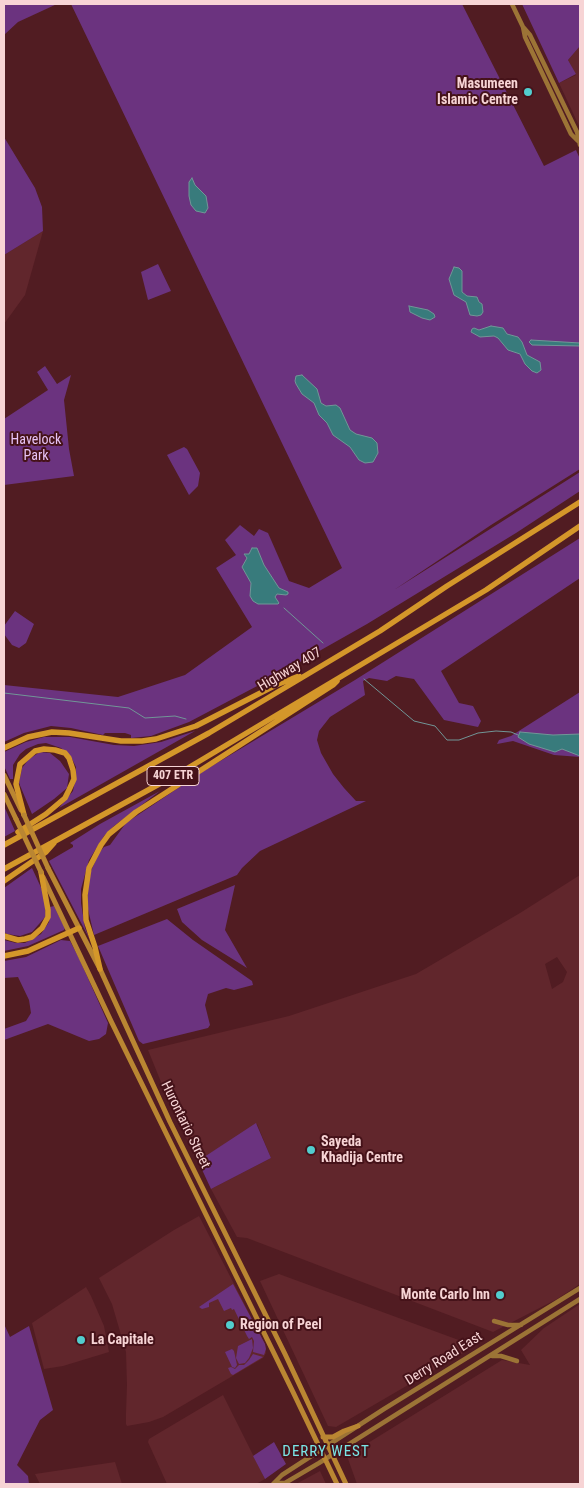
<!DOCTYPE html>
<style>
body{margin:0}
#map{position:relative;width:584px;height:1488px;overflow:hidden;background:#511c22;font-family:"Roboto Condensed",sans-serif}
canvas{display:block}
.frame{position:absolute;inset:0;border:5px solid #f7d4d5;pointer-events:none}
</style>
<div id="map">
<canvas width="584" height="1488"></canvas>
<div class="frame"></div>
</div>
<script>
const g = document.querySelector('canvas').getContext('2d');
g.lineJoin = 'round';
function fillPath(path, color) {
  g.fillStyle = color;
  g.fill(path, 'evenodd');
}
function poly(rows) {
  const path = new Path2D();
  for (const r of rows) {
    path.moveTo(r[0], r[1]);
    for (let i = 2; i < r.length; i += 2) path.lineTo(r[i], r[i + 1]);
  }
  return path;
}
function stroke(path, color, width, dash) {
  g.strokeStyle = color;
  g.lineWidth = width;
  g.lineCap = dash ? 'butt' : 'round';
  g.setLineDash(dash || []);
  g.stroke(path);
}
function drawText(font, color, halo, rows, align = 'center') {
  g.font = font + ' "Roboto Condensed",sans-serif';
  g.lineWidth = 4;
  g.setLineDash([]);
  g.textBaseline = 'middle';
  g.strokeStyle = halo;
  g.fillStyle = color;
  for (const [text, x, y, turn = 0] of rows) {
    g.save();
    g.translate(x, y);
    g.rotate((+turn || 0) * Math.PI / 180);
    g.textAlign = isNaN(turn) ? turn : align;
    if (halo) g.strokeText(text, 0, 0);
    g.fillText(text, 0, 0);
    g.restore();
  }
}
const built = poly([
 [580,46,580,128,559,83,576,75,568,60],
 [43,231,25,295,4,324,4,255],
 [580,875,580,1284,557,1299,493,1332,247,1238,237,1237,211,1189,271,1158,257,1124,198,1161,174,1114,148,1050,289,1016,416,974,520,913],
 [557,957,567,972,563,982,552,989,545,964],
 [199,1216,265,1344,266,1353,263,1358,163,1417,149,1422,127,1426,126,1424,126,1413,127,1385,126,1352,112,1304,99,1278,174,1230],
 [279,1274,475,1346,336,1427,328,1426,260,1281],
 [86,1287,91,1296,104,1326,109,1352,63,1366,44,1369,32,1323],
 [580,1304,580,1484,357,1484,347,1456,502,1360,530,1365,521,1350,544,1328],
 [223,1395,265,1479,256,1484,167,1484,148,1442,149,1439],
 [115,1462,122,1484,40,1484,35,1474],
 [320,1471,326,1484,296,1484]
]);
const green = poly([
 [4,4,57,4,18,22,4,35],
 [71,4,462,4,544,166,576,150,580,159,580,469,491,525,394,590,580,472,580,491,516,533,367,624,261,684,189,722,151,736,131,738,131,735,125,733,105,733,103,735,71,728,51,726,24,733,4,742,4,744,4,685,118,697,185,675,252,627,216,568,236,555,225,540,240,525,254,536,259,529,268,533,289,581,309,588,342,568],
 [522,4,580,4,580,46,568,60,576,74,559,83],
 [4,137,35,188,42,207,43,231,4,255],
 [158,264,171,291,148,300,141,272],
 [45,366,57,384,71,375,64,400,69,449,74,476,4,485,4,419,48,390,37,372],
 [184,447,187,449,200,473,198,486,189,495,167,455],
 [580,538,580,578,441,671,459,703,473,706,481,721,478,727,444,720,414,679,396,676,387,681,369,678,363,681,365,695,330,717,319,731,317,740,321,753,333,774,344,788,356,801,366,801,260,851,242,868,237,875,94,935,87,905,88,887,91,871,99,853,104,847,110,845,126,823,202,772,355,680],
 [15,611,34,624,26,643,19,648,12,645,4,634,4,626],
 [580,692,580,757,554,755,513,741,497,744,499,740,511,736],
 [195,731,59,808,73,791,76,776,76,767,72,759,61,748,46,743,38,744,26,749,20,754,13,765,13,779,10,779,4,766,4,752,26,742,44,737,70,737,114,745,134,746,161,742],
 [40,752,50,753,60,761,69,774,67,788,54,799,32,814,19,783,22,768,29,759],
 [160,791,114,826,104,836,89,860,81,889,81,903,85,928,90,940,49,861,73,847,73,845,70,843,100,824],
 [4,806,15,831,4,837],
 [32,868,44,894,46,916,32,932,20,936,7,934,4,932,4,888],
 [235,885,225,930,247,968,202,940,182,922,177,909],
 [54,906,65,928,64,930,28,946,4,951,4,940,16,943,25,943,41,934,49,922,50,907],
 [167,919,193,940,252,981,253,985,234,990,226,988,208,994,205,1005,210,1025,208,1028,143,1044,139,1041,98,946],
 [61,940,70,941,78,956,108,1023,106,1034,99,1039,89,1041,48,1024,4,1040,4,1029,26,1021,31,1013,29,1000,18,977,4,978,4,961,26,957],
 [256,1123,271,1158,211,1189,198,1161],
 [233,1284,265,1344,266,1349,264,1355,253,1352,254,1341,252,1337,249,1339,247,1336,234,1309,232,1310,231,1308,224,1311,218,1299,209,1303,209,1307,202,1309,199,1307],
 [4,1324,10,1337,29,1326,53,1410,40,1420,17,1465,28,1476,29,1484,4,1484],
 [252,1339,253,1348,249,1358,245,1363,239,1364,236,1358,238,1346],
 [232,1349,234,1351,237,1365,235,1368,232,1367,225,1352],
 [253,1354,263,1357,233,1375,231,1374,228,1368,231,1367,235,1369,239,1365,244,1365,249,1360],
 [274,1442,286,1464,265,1479,253,1456]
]);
const water = poly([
 [192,178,195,185,206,196,208,208,205,213,196,211,191,205,189,196,189,182,192,178],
 [454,267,459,268,462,271,462,292,467,296,477,297,479,302,482,304,483,312,481,315,477,316,470,315,466,302,454,295,449,279,454,267],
 [409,306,428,310,434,314,435,317,430,320,422,318,410,312,409,306],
 [491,326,503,328,507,334,518,337,522,342,527,355,540,362,541,370,537,373,532,371,525,364,520,354,508,350,498,338,494,336,480,337,471,332,472,329,474,328,479,330,491,326],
 [531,340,580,343,580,346,532,345,529,342,531,340],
 [302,375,317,389,321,403,326,406,336,405,340,408,350,430,356,434,372,438,377,443,378,453,373,462,365,463,359,460,350,447,333,435,327,423,319,415,314,403,302,394,296,384,295,381,296,376,302,375],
 [252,548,257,548,264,565,279,588,288,592,288,594,286,595,277,594,275,597,279,603,278,604,258,604,253,601,250,596,251,583,242,567,247,558,244,554,249,554,252,548],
 [520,732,553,735,580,734,580,756,562,749,555,752,529,744,518,737,520,732]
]);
const stream = poly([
 [284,608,323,643],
 [364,679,414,721,435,726,447,740,459,740,478,733,496,731,511,732,518,735],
 [4,693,129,708,145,718,175,716,186,719]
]);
const secondary = poly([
 [512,4,523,27,525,37,571,134,578,141],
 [524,28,530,35,577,132,580,145],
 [494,1321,508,1325,521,1325],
 [492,1356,501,1356,517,1361],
 [275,1483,285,1483,319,1463,580,1299],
 [273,1484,282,1475,384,1409,580,1288]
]);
const primary = poly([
 [4,775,21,810],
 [4,794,16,819],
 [48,868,100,969,170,1122,285,1354,346,1484],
 [43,877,111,1021,293,1392,337,1484],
 [323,1437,333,1437,344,1431,358,1426]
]);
const highway = poly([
 [4,748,28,737,52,732,69,733,121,741,142,741,156,739,196,726,276,685,299,676],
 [18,832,46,814,65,798,69,790,74,779,73,770,69,758,65,753,55,750,44,749,35,751,20,764,16,784,24,815],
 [4,845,209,733,380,631,447,586,580,502],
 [4,869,183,771,486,590,580,526],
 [4,881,46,852,54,843],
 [4,936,18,940,25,939,32,937,42,928,48,917,48,910,41,872],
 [4,956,28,951,79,928],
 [100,969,95,947,86,920,85,895,89,868,101,845,109,834,136,812,333,685,337,681]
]);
const primaryBridge = poly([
 [24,815,48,868],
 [16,819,41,872]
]);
const markers = [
 [528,92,5,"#52cdce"],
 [311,1150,5,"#52cdce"],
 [500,1295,5,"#52cdce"],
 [230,1325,5,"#52cdce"],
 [81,1340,5,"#52cdce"]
];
const shields = [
 [173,776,52]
];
const shieldNames = [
 ["407 ETR",173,776]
];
const poiNames = [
 ["Masumeen",518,84,"right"],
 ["Islamic Centre",518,100,"right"],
 ["Sayeda",321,1142],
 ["Khadija Centre",321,1158],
 ["Monte Carlo Inn",490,1295,"right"],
 ["Region of Peel",240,1325],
 ["La Capitale",91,1340]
];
const parkNames = [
 ["Havelock",36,440],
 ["Park",36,456]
];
const streetNames = [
 ["Highway 407",290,670,-31],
 ["Hurontario Street",185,1125,64],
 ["Derry Road East",444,1359,-32]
];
const neighbourhoodNames = [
 ["DERRY WEST",326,1452]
];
fillPath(built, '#61262c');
fillPath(green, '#6b337f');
fillPath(water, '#387b7c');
stroke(water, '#719697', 1);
stroke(stream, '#719697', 1);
stroke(secondary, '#9c7436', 4.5);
stroke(primary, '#ba8632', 5);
stroke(highway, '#d4972a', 5.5);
stroke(primaryBridge, '#ba8632', 5);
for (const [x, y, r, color] of markers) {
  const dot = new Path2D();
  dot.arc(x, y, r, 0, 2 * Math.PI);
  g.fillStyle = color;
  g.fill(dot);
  stroke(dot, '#451219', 2);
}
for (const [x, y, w] of shields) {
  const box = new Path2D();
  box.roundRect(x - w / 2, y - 9.5, w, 19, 4);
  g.fillStyle = '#451219';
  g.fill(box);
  stroke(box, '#f7d4d5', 1);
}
drawText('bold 12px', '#f7d4d5', null, shieldNames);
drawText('bold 14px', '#f7d4d5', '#451219', poiNames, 'left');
drawText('14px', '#e7c3f6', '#451219', parkNames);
drawText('14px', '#f7d4d5', '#451219', streetNames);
g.letterSpacing = '1px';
drawText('15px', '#7ae6e7', '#451219', neighbourhoodNames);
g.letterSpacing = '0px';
</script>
